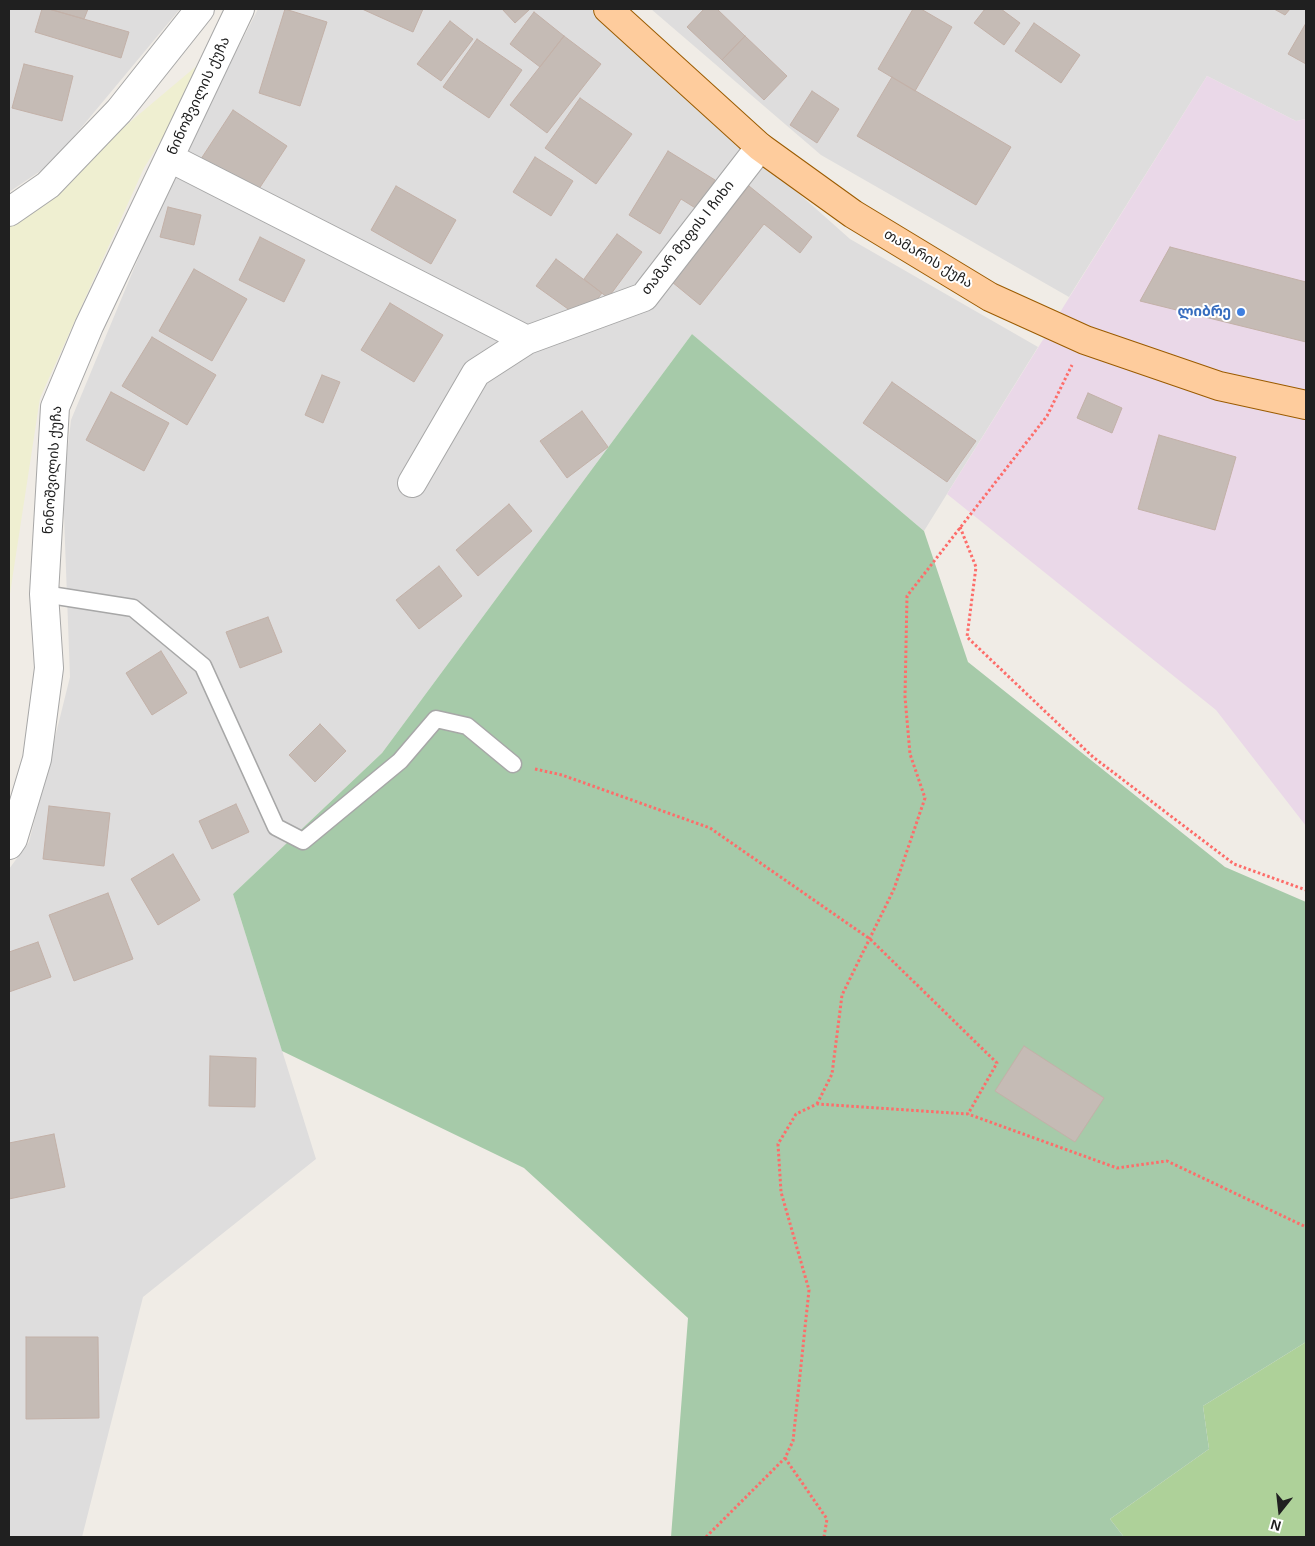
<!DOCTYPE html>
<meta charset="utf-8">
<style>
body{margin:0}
#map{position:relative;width:1315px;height:1546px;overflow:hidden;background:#f0ece6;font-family:Helvetica,sans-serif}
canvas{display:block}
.frame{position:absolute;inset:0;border:10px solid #202020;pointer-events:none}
.north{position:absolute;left:1255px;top:1486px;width:50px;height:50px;-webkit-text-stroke:4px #fff;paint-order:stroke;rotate:196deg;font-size:14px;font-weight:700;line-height:20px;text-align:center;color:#202020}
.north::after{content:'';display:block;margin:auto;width:18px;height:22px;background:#202020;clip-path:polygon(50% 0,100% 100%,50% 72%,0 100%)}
</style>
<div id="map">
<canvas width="1315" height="1546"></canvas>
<div class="frame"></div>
<div class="north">N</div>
</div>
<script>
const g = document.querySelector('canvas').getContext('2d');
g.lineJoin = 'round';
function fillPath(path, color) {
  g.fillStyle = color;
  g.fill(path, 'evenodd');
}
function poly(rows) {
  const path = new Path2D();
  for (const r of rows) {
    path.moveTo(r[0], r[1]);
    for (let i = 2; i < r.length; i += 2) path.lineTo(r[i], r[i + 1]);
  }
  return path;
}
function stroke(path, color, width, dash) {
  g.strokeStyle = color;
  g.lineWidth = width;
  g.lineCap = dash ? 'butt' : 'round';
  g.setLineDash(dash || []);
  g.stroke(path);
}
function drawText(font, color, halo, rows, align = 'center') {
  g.font = font + ' Helvetica,"Noto Sans Georgian",sans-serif';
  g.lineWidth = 4;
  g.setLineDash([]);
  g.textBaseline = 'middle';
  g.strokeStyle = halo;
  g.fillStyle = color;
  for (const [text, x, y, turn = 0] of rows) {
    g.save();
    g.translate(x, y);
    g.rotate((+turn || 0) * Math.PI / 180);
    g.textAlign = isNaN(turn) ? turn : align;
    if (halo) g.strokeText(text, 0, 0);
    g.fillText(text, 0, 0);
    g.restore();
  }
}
const residential = poly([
 [9,9,180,9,51,164,9,192],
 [258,9,591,9,850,239,1038,347,924,531,692,334,382,753,233,894,316,1159,143,1297,82,1537,9,1537,9,869,29,842,70,677,63,489,71,420,172,177],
 [651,9,1306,9,1306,119,1296,121,1207,76,1069,297,821,155]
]);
const industrial = poly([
 [1207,76,1296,121,1306,119,1306,826,1216,710,947,494]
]);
const farmland = poly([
 [219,47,144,168,40,398,9,600,9,743,9,224]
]);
const forest = poly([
 [1306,1342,1306,1537,1124,1537,1110,1519,1209,1449,1203,1406]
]);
const cemetery = poly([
 [692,334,924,531,968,662,1225,867,1306,902,1306,1342,1203,1406,1209,1449,1110,1519,1124,1537,671,1537,688,1318,524,1168,282,1051,233,894,382,753]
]);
const building = poly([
 [42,9,49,9,129,32,121,58,35,32,42,9],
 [49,9,88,9,84,19,49,9],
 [285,9,327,22,300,106,259,93,285,9],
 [362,9,423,9,413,32,362,9],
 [502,9,530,9,515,23,502,9],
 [704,9,717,9,745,36,722,60,687,27,704,9],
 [913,9,921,9,952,27,915,91,878,69,913,9],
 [985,9,1001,9,1020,23,1004,45,974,23,985,9],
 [1274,9,1290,9,1285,15,1274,9],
 [534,12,564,36,540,67,510,44,534,12],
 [450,21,473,39,441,81,417,64,450,21],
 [1034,23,1080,55,1061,83,1015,51,1034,23],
 [1306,23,1306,64,1288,54,1306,23],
 [564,36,601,64,547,133,510,105,564,36],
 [745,36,787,76,764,100,722,60,745,36],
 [477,39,522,70,489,118,443,87,477,39],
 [24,64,73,76,62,121,12,108,24,64],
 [892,77,1011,147,976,205,857,136,892,77],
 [812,91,839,109,817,143,790,125,812,91],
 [580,98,632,134,596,184,545,148,580,98],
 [233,110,287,146,253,198,199,162,233,110],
 [668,151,715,180,697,209,681,199,660,234,629,215,668,151],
 [535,157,573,181,551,216,513,192,535,157],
 [396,186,456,220,431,264,371,230,396,186],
 [749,186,812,237,800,253,764,224,700,305,672,282,749,186],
 [168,207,201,215,194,245,160,237,168,207],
 [617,234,642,252,608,298,584,279,617,234],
 [260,237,305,260,284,302,239,280,260,237],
 [1170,247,1306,282,1306,342,1140,301,1170,247],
 [556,259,602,293,582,319,536,286,556,259],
 [194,269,247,299,212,361,159,331,194,269],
 [390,303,443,335,414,382,361,350,390,303],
 [152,337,216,375,187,425,122,386,152,337],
 [322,375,340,382,323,423,305,415,322,375],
 [892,382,976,441,947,482,863,423,892,382],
 [111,392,169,423,144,471,86,440,111,392],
 [1088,393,1122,408,1112,433,1077,418,1088,393],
 [582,411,608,447,567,478,540,441,582,411],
 [1159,435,1236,457,1215,530,1138,509,1159,435],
 [509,504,532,531,478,576,456,550,509,504],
 [439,566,462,596,419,629,396,600,439,566],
 [268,617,282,652,240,668,226,632,268,617],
 [161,651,187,693,152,715,126,673,161,651],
 [320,724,346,751,315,782,289,755,320,724],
 [236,804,249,832,212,849,199,821,236,804],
 [49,806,110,813,104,866,43,859,49,806],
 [173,854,200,900,158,925,131,879,173,854],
 [108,893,133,959,74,981,49,915,108,893],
 [38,942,51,977,9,992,9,952,38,942],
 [1024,1046,1104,1098,1075,1142,995,1091,1024,1046],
 [210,1056,256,1058,255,1107,209,1106,210,1056],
 [54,1134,65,1187,9,1199,9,1143,54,1134],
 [26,1337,98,1337,99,1418,26,1419,26,1337]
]);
const path = poly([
 [960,527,976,567,967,637,1093,757,1234,864,1306,890],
 [535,769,562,775,710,828,870,939,997,1063,968,1114],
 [817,1104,832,1074,842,995,894,889,925,798,910,754,905,697,907,596,1047,416,1072,365],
 [785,1458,827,1519,824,1537],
 [706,1537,785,1458,793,1441,809,1290,781,1192,778,1144,796,1114,817,1104,968,1114,1117,1168,1167,1161,1306,1227]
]);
const service = poly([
 [44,594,133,608,203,666,276,827,303,841,400,761,436,719,467,726,513,764]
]);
const minor = poly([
 [170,158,527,340],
 [9,212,48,185,119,111,200,9],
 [412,483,476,373,527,340,644,297,760,147],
 [9,845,13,839,37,759,49,668,44,594,55,407,89,326,240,9]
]);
const primary = poly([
 [608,9,760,147,853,214,990,297,1085,340,1219,386,1306,405]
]);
const markers = [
 [1241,312,5,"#3f7fe0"]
];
const streetNames = [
 ["ნინოშვილის ქუჩა",199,96,-65],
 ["თამარ მეფის I ჩიხი",688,238,-52],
 ["თამარის ქუჩა",928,259,31],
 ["ნინოშვილის ქუჩა",53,470,-86]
];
const shopNames = [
 ["ლიბრე",1231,312]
];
fillPath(residential, '#dedddd');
fillPath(industrial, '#ead8e8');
fillPath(farmland, '#efefd1');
fillPath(forest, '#aed199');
fillPath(cemetery, '#a6caa9');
fillPath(building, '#c5bbb5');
stroke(building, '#c3b1a8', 1);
stroke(service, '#a7a7a7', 19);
stroke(minor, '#a7a7a7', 30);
stroke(primary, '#9b5b00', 30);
stroke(path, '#fd6d6a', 3, [2.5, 2.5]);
stroke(service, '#fff', 16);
stroke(minor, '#fff', 28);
stroke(primary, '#fecc9d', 28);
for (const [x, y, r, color] of markers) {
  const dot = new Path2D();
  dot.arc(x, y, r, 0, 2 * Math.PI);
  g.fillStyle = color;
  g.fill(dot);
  stroke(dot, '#fff', 2);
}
drawText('14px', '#202020', '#fff', streetNames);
drawText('bold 14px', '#366cbe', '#fff', shopNames, 'right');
</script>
